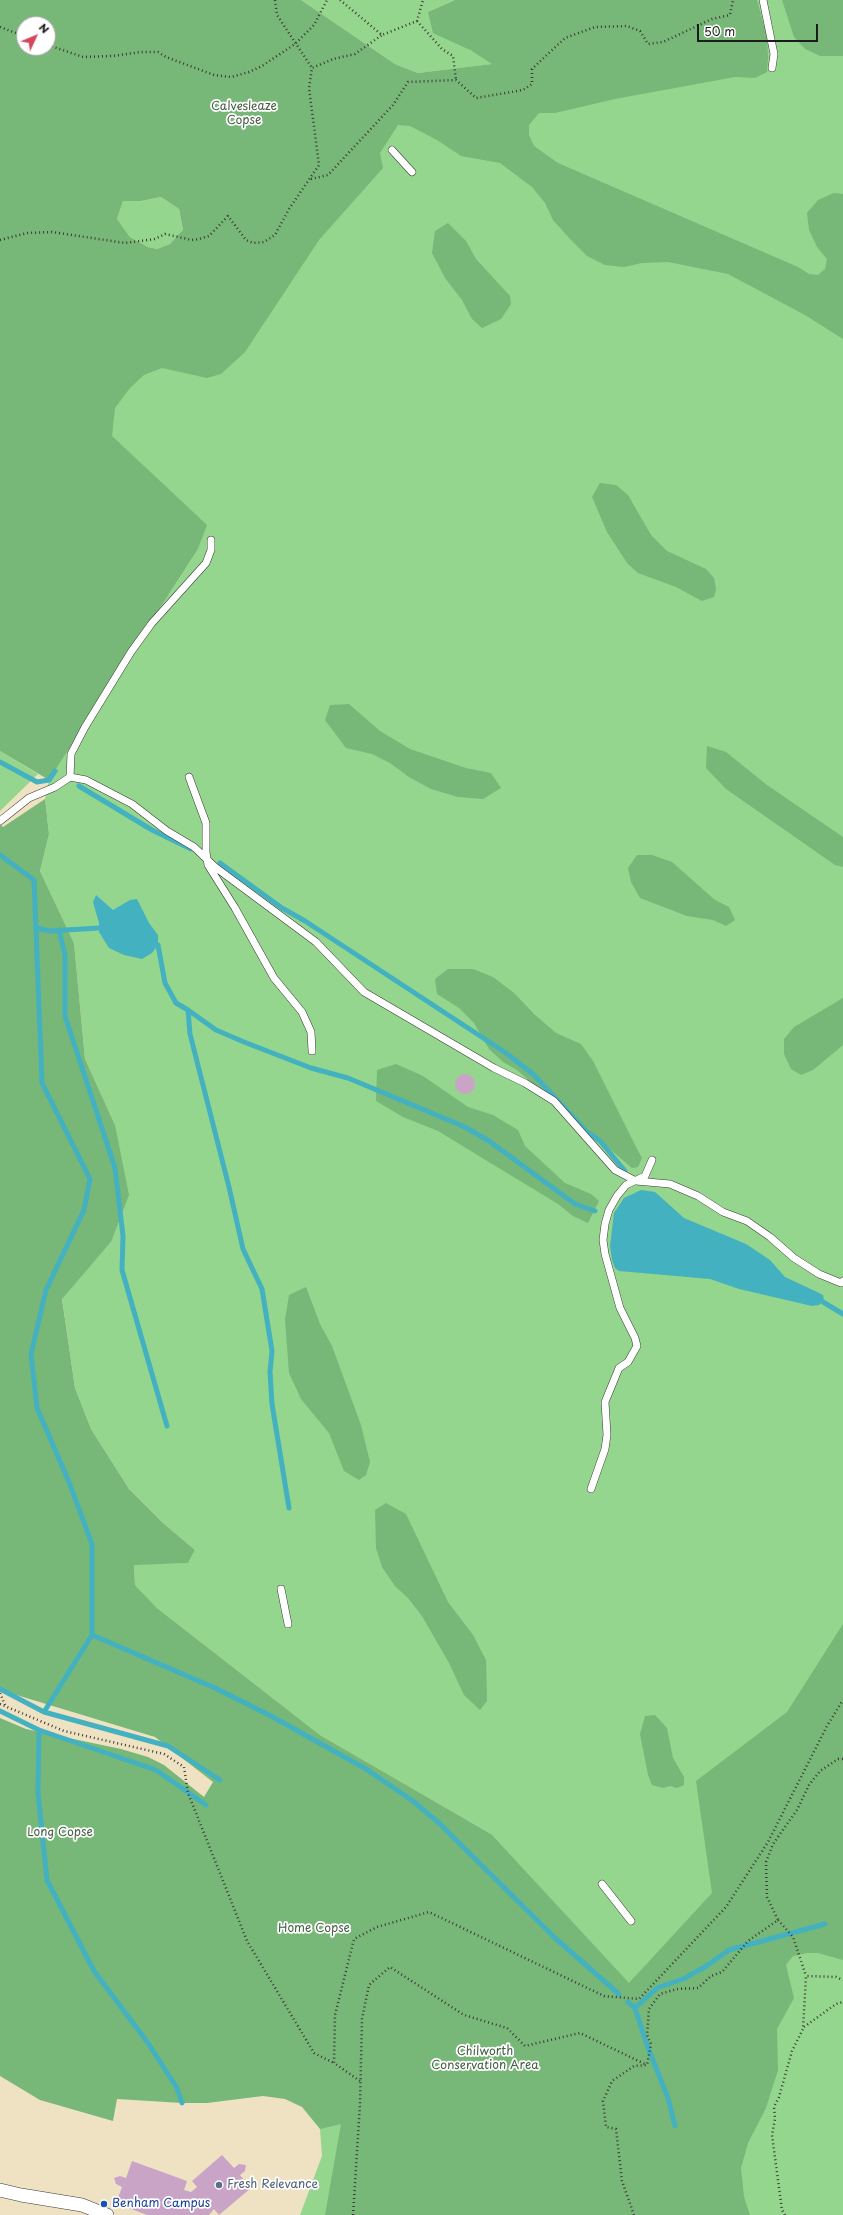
<!DOCTYPE html>
<style>
body{margin:0}
#map{position:relative;width:843px;height:2215px;overflow:hidden;background:#efe2c3;font-family:"Playpen Sans",sans-serif}
canvas{display:block}
.north{position:absolute;left:16px;top:16px;width:40px;height:40px;box-sizing:border-box;background:#fff;border:1px solid #a4a4a4;border-radius:50%;rotate:46deg;font-size:11px;font-weight:700;line-height:16px;text-align:center;color:#1c1c1c}
.north::after{content:'';display:block;margin:auto;width:14px;height:18px;background:#d1495b;clip-path:polygon(50% 0,100% 100%,50% 72%,0 100%)}
.scale{position:absolute;left:697px;top:24px;width:121px;height:18px;box-sizing:border-box;border:2px solid #1c1c1c;border-top:0;padding-left:5px;font-size:12px;line-height:14px;white-space:nowrap;color:#1c1c1c;-webkit-text-stroke:3px #fff;paint-order:stroke}
</style>
<div id="map">
<canvas width="843" height="2215"></canvas>
<div class="north">N</div>
<div class="scale">50 m</div>
</div>
<script>
const g = document.querySelector('canvas').getContext('2d');
g.lineJoin = 'round';
function fillPath(path, color) {
  g.fillStyle = color;
  g.fill(path, 'evenodd');
}
function poly(rows) {
  const path = new Path2D();
  for (const r of rows) {
    if (r.length === 3) {
      path.moveTo(r[0] + r[2], r[1]);
      path.arc(r[0], r[1], r[2], 0, 2 * Math.PI);
      continue;
    }
    path.moveTo(r[0], r[1]);
    for (let i = 2; i < r.length; i += 2) path.lineTo(r[i], r[i + 1]);
  }
  return path;
}
function stroke(path, color, width, dash) {
  g.strokeStyle = color;
  g.lineWidth = width;
  g.lineCap = dash ? 'butt' : 'round';
  g.setLineDash(dash || []);
  g.stroke(path);
}
function drawText(font, color, halo, rows, align = 'center') {
  g.font = font + ' "Playpen Sans",sans-serif';
  g.lineWidth = 3.5;
  g.setLineDash([]);
  g.textBaseline = 'middle';
  g.strokeStyle = halo;
  g.fillStyle = color;
  for (const [text, x, y, turn = 0] of rows) {
    g.save();
    g.translate(x, y);
    g.rotate((+turn || 0) * Math.PI / 180);
    g.textAlign = isNaN(turn) ? turn : align;
    if (halo) g.strokeText(text, 0, 0);
    g.fillText(text, 0, 0);
    g.restore();
  }
}
const green = poly([
 [301,0,455,0,428,12,470,50,493,64,418,73,395,64],
 [745,0,843,0,843,2215,300,2215,322,2156,320,2129,491,1834,320,1735,157,1608,135,1585,134,1564,188,1563,195,1550,163,1523,129,1489,91,1429,75,1388,62,1298,111,1242,115,1125,85,1059,74,943,40,871,49,834,45,799,49,780,198,549,206,525,89,422,388,122],
 [161,197,179,209,183,231,170,244,157,249,148,247,130,237,117,219,123,201,141,201],
 [0,751,38,774,0,811]
]);
const forest = poly([
 [0,0,301,0,395,64,418,73,492,64,470,50,433,33,428,12,455,0,757,0,767,36,768,58,767,72,755,78,735,77,615,99,555,113,539,113,529,125,529,135,534,146,558,163,798,267,809,274,818,275,825,269,827,259,817,247,809,230,807,213,818,200,834,193,843,194,843,339,805,315,728,274,668,262,642,263,624,267,605,265,587,256,570,239,553,220,545,203,532,187,500,163,461,156,437,140,410,126,398,125,380,153,383,168,319,240,245,352,221,374,207,378,162,368,144,375,130,388,115,408,112,436,207,525,198,549,49,780,0,751],
 [24,24,48,24,48,48,24,48],
 [161,197,179,209,183,230,170,244,157,249,148,247,130,237,117,219,123,201,141,201],
 [782,0,843,0,843,56,820,56,805,49,794,37],
 [448,223,466,241,476,259,510,296,511,304,501,319,482,328,472,319,462,300,445,278,432,253,435,231],
 [600,483,616,485,628,495,651,535,667,551,706,569,714,578,716,589,714,597,702,601,676,587,638,573,627,563,607,532,592,497],
 [349,704,380,731,410,749,466,768,491,773,501,788,483,799,458,797,431,789,409,777,390,763,372,754,346,748,325,720,330,705],
 [707,746,726,752,767,785,843,837,843,867,835,865,726,789,706,768],
 [45,799,49,834,40,871,74,943,85,1059,115,1125,129,1195,111,1242,62,1299,75,1388,91,1429,129,1489,163,1523,195,1550,188,1563,134,1565,135,1585,157,1608,320,1735,491,1834,629,1983,712,1893,696,1781,787,1712,843,1624,843,1960,818,1953,807,1953,793,1956,786,1965,794,1998,777,2029,778,2070,766,2108,748,2143,741,2168,744,2197,750,2215,325,2215,341,2124,320,2129,302,2107,285,2099,263,2096,207,2103,182,2103,117,2099,113,2121,40,2100,0,2076,0,1718,26,1729,121,1749,148,1757,164,1765,204,1797,213,1782,155,1737,0,1690,0,824,3,827],
 [637,855,652,855,672,862,715,900,729,907,735,920,726,926,713,920,687,916,640,898,631,882,628,868],
 [448,969,473,969,493,977,514,993,534,1014,556,1033,581,1044,593,1061,635,1145,642,1158,638,1167,632,1168,517,1070,503,1062,489,1049,474,1023,459,1008,437,994,435,979],
 [843,998,843,1045,813,1070,801,1075,791,1069,784,1054,784,1039,794,1027],
 [396,1064,423,1076,468,1107,493,1115,518,1130,525,1146,565,1183,591,1194,599,1201,588,1223,573,1216,558,1204,438,1131,403,1117,376,1101,377,1070],
 [306,1287,320,1324,332,1346,361,1425,370,1462,366,1475,359,1480,344,1471,329,1433,301,1399,289,1373,285,1320,289,1295],
 [386,1503,406,1514,448,1602,473,1635,486,1660,487,1701,480,1710,464,1695,449,1663,422,1616,408,1598,395,1586,382,1567,376,1548,375,1510],
 [655,1715,667,1728,673,1758,684,1777,684,1785,677,1788,670,1786,663,1788,652,1785,648,1775,640,1734,645,1716]
]);
const water = poly([
 [96,895,113,910,130,900,137,899,149,923,158,935,158,945,152,953,142,959,124,955,109,948,99,932,99,923,93,902],
 [641,1190,655,1192,684,1218,746,1244,770,1260,785,1277,815,1291,823,1295,824,1300,819,1305,812,1306,739,1289,710,1279,619,1271,615,1268,612,1260,610,1246,614,1213,624,1198]
]);
const stream = poly([
 [0,762,37,782,49,780,55,771],
 [79,786,152,830,191,849],
 [0,855,34,880,42,1083,90,1179,84,1210,46,1290,31,1354,37,1408,69,1482,92,1544,92,1635,44,1712],
 [220,863,282,908,305,921,506,1053,533,1074,586,1131,600,1141,625,1171],
 [37,928,49,931,99,928],
 [59,930,65,955,65,1016,115,1168,123,1236,122,1270,167,1426],
 [158,945,165,983,170,992,176,1003,188,1010,190,1034,229,1187,243,1249,262,1289,272,1351,270,1372,272,1404,289,1508],
 [188,1010,216,1030,244,1042,311,1068,348,1078,465,1127,489,1141,575,1204,595,1211],
 [823,1302,843,1314],
 [92,1635,215,1688,271,1716,366,1769,413,1801,439,1823,555,1938,619,1994],
 [0,1689,44,1712,168,1746,220,1780],
 [0,1711,39,1730,156,1770,206,1805],
 [39,1730,38,1793,47,1880,94,1971,148,2043,177,2088,182,2103],
 [628,2002,635,2008,647,2045,668,2098,675,2126],
 [635,2008,657,1988,683,1979,705,1967,729,1950,825,1924]
]);
const building = poly([
 [465,1084,10],
 [222,2155,234,2168,239,2164,246,2165,245,2171,240,2175,251,2188,219,2215,214,2209,209,2215,147,2215,116,2203,122,2187,116,2184,114,2178,120,2176,126,2178,132,2161,187,2181,184,2190,191,2192,197,2187,192,2181]
]);
const path = poly([
 [275,0,277,15,312,68],
 [340,0,382,35,417,21,423,0],
 [417,21,442,49,453,56,456,80],
 [0,27,24,36],
 [48,45,83,57,113,56,141,52,158,52,166,57,214,75,231,77,249,72,262,66,295,44,314,25,327,0],
 [311,179,328,175,393,105,408,82,456,80,476,98,523,90,532,84,532,69,565,38,595,27,627,26,640,31,648,44,663,42,712,19,730,15,733,0],
 [0,240,27,233,52,232,125,243,155,239,165,234,192,240,199,239,209,236,228,216,246,240,253,243,264,242,275,235,289,209,319,165,309,88,312,68,333,59,355,54,382,35],
 [0,1693,5,1705],
 [0,1704,64,1731,164,1754,184,1767,188,1793,247,1941,314,2053,334,2063],
 [778,1920,793,1937,806,1976],
 [804,2027,836,2004,843,2002],
 [360,2081,334,2063,335,2015,354,1939,377,1927,429,1912,604,1996,639,1999,726,1907,768,1842,827,1726,843,1700],
 [353,2215,360,2104,362,2019,369,1985,390,1967,464,2015,507,2028,525,2046,580,2033,647,2065],
 [634,2215,622,2181,616,2129,606,2127,603,2101,612,2081,634,2066,647,2065,651,2044,647,2035,649,2009,660,1994,677,1989,698,1988,711,1976,722,1972,748,1941,778,1920,767,1897,766,1862,773,1844,797,1810,809,1785,820,1771,838,1759,843,1759],
 [785,2215,782,2210,772,2135,775,2119,774,2107,779,2097,792,2051,803,2029,806,1976,836,1977,843,1980]
]);
const service = poly([
 [763,0,774,54,772,68],
 [392,150,412,172],
 [70,777,86,780,132,804,167,831,194,847,215,867,316,942,364,992,494,1068,525,1083,554,1101,615,1170,636,1181,670,1184,698,1196,723,1212,747,1221,770,1237,794,1258,819,1274,841,1283,843,1281],
 [189,777,206,823,206,852,208,865,235,908,274,978,302,1012,311,1032,312,1051],
 [0,821,29,798,55,787,70,777,71,754,85,727,131,652,152,623,206,563,211,550,211,540],
 [591,1489,605,1449,607,1435,605,1402,619,1368,628,1362,637,1346,635,1338,620,1308,605,1254,603,1240,605,1224,609,1210,617,1196,626,1185,645,1176,652,1160],
 [281,1589,288,1624],
 [602,1884,631,1921]
]);
const minor = poly([
 [0,2190,21,2195,82,2205,107,2215]
]);
const markers = [
 [219,2185,4,"#5c6f8a"],
 [104,2204,4,"#1a4fb4"]
];
const parkNames = [
 ["Calvesleaze",244,107],
 ["Copse",244,121],
 ["Long Copse",60,1833],
 ["Home Copse",314,1929],
 ["Chilworth",485,2052],
 ["Conservation Area",485,2066]
];
const serviceNames = [
 ["Fresh Relevance",227,2185]
];
const transitNames = [
 ["Benham Campus",112,2204]
];
fillPath(green, '#94d68d');
fillPath(forest, '#77b778');
fillPath(water, '#44b1c1');
stroke(stream, '#44b1c1', 5);
fillPath(building, '#caa4c7');
stroke(service, '#3c3a35', 8);
stroke(minor, '#3c3a35', 14);
stroke(path, '#3c3a35', 2.5, [1, 3]);
stroke(service, '#fff', 7);
stroke(minor, '#fff', 13);
for (const [x, y, r, color] of markers) {
  const dot = new Path2D();
  dot.arc(x, y, r, 0, 2 * Math.PI);
  g.fillStyle = color;
  g.fill(dot);
  stroke(dot, '#fff', 1.5);
}
drawText('12px', '#465d44', '#fff', parkNames);
drawText('12px', '#4e5e75', '#fff', serviceNames, 'left');
drawText('12px', '#164399', '#fff', transitNames, 'left');
</script>
